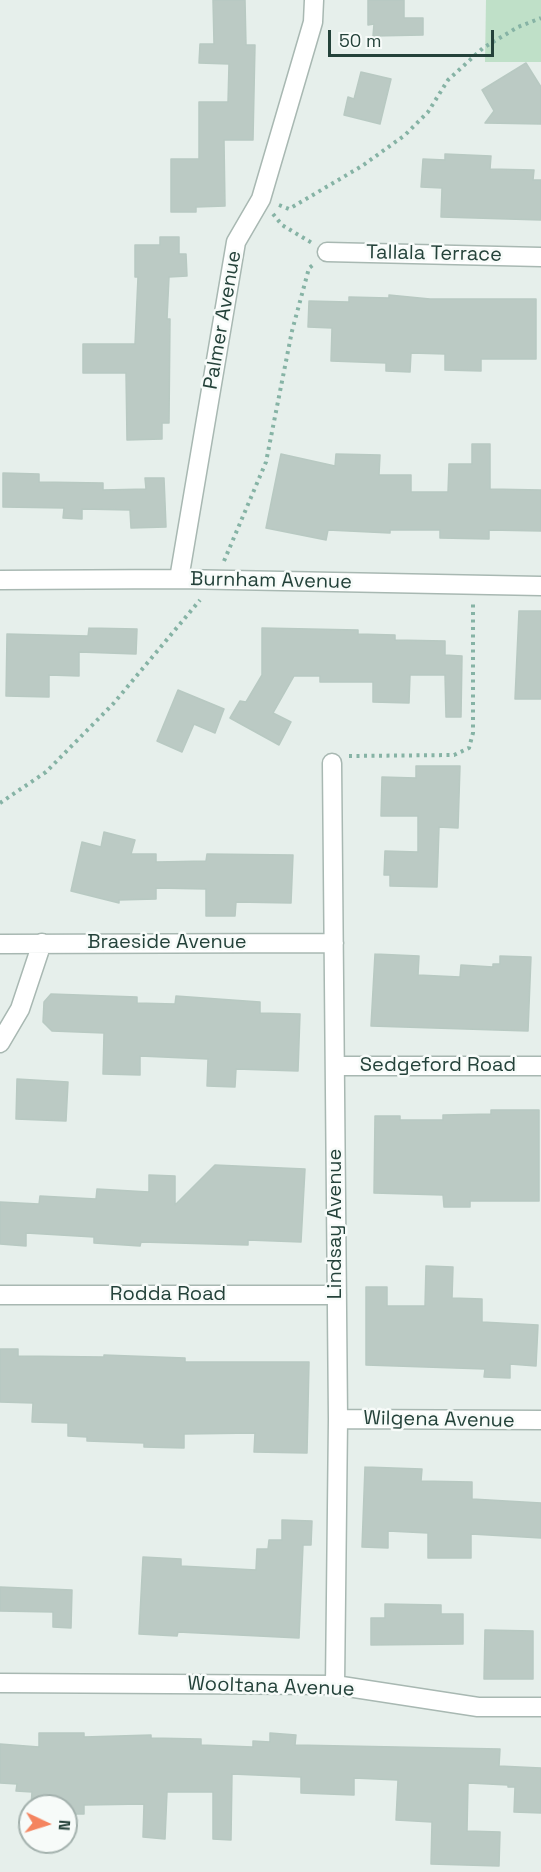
<!DOCTYPE html>
<style>
body{margin:0}
#map{position:relative;width:541px;height:1872px;overflow:hidden;background:#e6efeb;font-family:"Space Grotesk",sans-serif}
canvas{display:block}
.north{position:absolute;left:18px;top:1794px;width:60px;height:60px;box-sizing:border-box;background:#f7fbf9;border:2px solid #a3b1ad;border-radius:50%;rotate:94deg;font-size:16px;font-weight:700;line-height:24px;text-align:center;color:#24423a}
.north::after{content:'';display:block;margin:auto;width:21px;height:27px;background:#f4845f;clip-path:polygon(50% 0,100% 100%,50% 72%,0 100%)}
.scale{position:absolute;left:328px;top:30px;width:166px;height:27px;box-sizing:border-box;border:3px solid #24423a;border-top:0;padding-left:8px;font-size:18px;line-height:21px;white-space:nowrap;color:#24423a;-webkit-text-stroke:4px #f7fbf9;paint-order:stroke}
</style>
<div id="map">
<canvas width="541" height="1872"></canvas>
<div class="north">N</div>
<div class="scale">50 m</div>
</div>
<script>
const g = document.querySelector('canvas').getContext('2d');
g.lineJoin = 'round';
function fillPath(path, color) {
  g.fillStyle = color;
  g.fill(path, 'evenodd');
}
function poly(rows) {
  const path = new Path2D();
  for (const r of rows) {
    path.moveTo(r[0], r[1]);
    for (let i = 2; i < r.length; i += 2) path.lineTo(r[i], r[i + 1]);
  }
  return path;
}
function stroke(path, color, width, dash) {
  g.strokeStyle = color;
  g.lineWidth = width;
  g.lineCap = dash ? 'butt' : 'round';
  g.setLineDash(dash || []);
  g.stroke(path);
}
function drawText(font, color, halo, rows, align = 'center') {
  g.font = font + ' "Space Grotesk",sans-serif';
  g.lineWidth = 5;
  g.setLineDash([]);
  g.textBaseline = 'middle';
  g.strokeStyle = halo;
  g.fillStyle = color;
  for (const [text, x, y, turn = 0] of rows) {
    g.save();
    g.translate(x, y);
    g.rotate((+turn || 0) * Math.PI / 180);
    g.textAlign = isNaN(turn) ? turn : align;
    if (halo) g.strokeText(text, 0, 0);
    g.fillText(text, 0, 0);
    g.restore();
  }
}
const green = poly([
 [486,0,541,0,541,62,485,62]
]);
const building = poly([
 [213,0,245,0,246,45,255,45,253,140,224,140,225,206,196,207,196,212,171,212,171,159,199,159,199,102,228,102,229,64,199,63,200,44,214,44,213,0],
 [368,0,404,0,404,18,423,18,423,35,373,36,374,24,368,25,368,0],
 [526,63,541,87,541,124,485,123,494,111,482,90,526,63],
 [361,72,391,79,380,124,344,115,348,97,354,99,361,72],
 [445,154,491,156,490,169,534,170,533,180,541,180,541,220,441,217,442,188,421,187,423,159,445,160,445,154],
 [160,237,179,237,179,254,186,254,187,276,169,277,167,319,170,319,169,423,162,423,162,439,127,440,126,373,83,373,83,344,135,344,138,277,135,277,135,245,160,245,160,237],
 [389,295,430,299,536,299,536,359,481,359,481,371,445,370,445,354,411,353,410,372,386,371,386,363,331,361,332,328,308,327,309,301,349,302,349,297,389,298,389,295],
 [472,444,490,444,490,489,541,490,541,531,489,530,489,539,440,538,440,530,390,530,390,533,328,530,326,540,266,528,281,454,335,466,336,454,380,455,379,475,411,475,411,492,448,492,449,464,472,464,472,444],
 [3,473,39,474,39,482,103,483,103,490,146,489,145,478,164,478,166,527,131,528,130,510,82,509,82,519,63,518,64,508,3,507,3,473],
 [519,611,541,611,541,699,515,699,519,611],
 [89,628,137,629,136,654,79,652,79,676,49,675,49,697,6,696,7,634,88,636,89,628],
 [262,628,358,630,358,634,395,635,395,640,445,641,445,655,462,656,461,717,446,717,445,675,410,675,409,703,373,702,373,682,320,682,320,676,294,676,273,713,291,722,279,745,230,718,240,701,246,702,262,675,262,628],
 [178,690,224,709,215,733,194,724,182,752,157,741,178,690],
 [416,766,460,766,458,828,439,827,437,887,390,886,390,875,384,875,385,851,418,852,418,816,381,816,382,777,416,778,416,766],
 [104,832,135,840,131,854,156,854,156,862,206,861,207,854,293,855,291,903,236,902,235,916,206,916,206,889,156,888,156,899,119,900,119,903,71,891,82,842,101,847,104,832],
 [375,954,419,956,418,975,460,977,461,965,493,967,493,964,500,964,500,956,531,957,528,1031,371,1026,375,954],
 [51,994,137,997,137,1003,175,1004,176,996,260,1002,260,1013,300,1014,298,1071,236,1069,235,1087,207,1086,208,1059,140,1056,140,1075,103,1074,104,1033,52,1031,43,1022,44,1002,51,994],
 [17,1079,68,1082,66,1121,16,1119,17,1079],
 [491,1110,539,1110,539,1201,470,1201,470,1207,444,1207,443,1195,374,1193,375,1116,400,1116,400,1120,443,1120,443,1115,491,1114,491,1110],
 [215,1165,305,1169,301,1242,248,1240,248,1245,141,1242,140,1246,94,1243,94,1237,26,1233,26,1246,0,1244,0,1202,39,1204,40,1196,96,1199,97,1189,149,1192,149,1175,175,1176,175,1205,215,1165],
 [426,1266,453,1267,452,1298,482,1299,482,1322,538,1325,536,1366,510,1364,510,1378,484,1377,485,1369,366,1365,366,1287,387,1287,387,1306,425,1306,426,1266],
 [0,1349,18,1349,18,1356,104,1357,104,1355,185,1358,185,1362,309,1362,307,1453,254,1452,255,1433,184,1434,184,1448,144,1447,144,1443,87,1441,87,1437,68,1436,68,1423,32,1422,33,1403,0,1402,0,1349],
 [365,1467,422,1469,421,1481,472,1482,472,1499,541,1503,541,1538,471,1534,471,1558,428,1558,428,1533,388,1531,388,1548,362,1547,365,1467],
 [282,1520,312,1521,311,1545,303,1545,299,1638,178,1632,177,1636,139,1634,143,1557,181,1559,181,1566,256,1570,257,1549,268,1549,269,1540,282,1540,282,1520],
 [0,1587,72,1590,71,1628,53,1627,53,1612,0,1611,0,1587],
 [385,1604,441,1605,441,1614,463,1614,463,1644,371,1645,371,1618,385,1618,385,1604],
 [485,1630,533,1631,533,1679,484,1679,485,1630],
 [39,1733,84,1733,84,1737,151,1735,151,1738,201,1739,201,1745,253,1747,253,1741,270,1742,270,1733,296,1735,295,1745,500,1749,499,1766,541,1768,541,1813,514,1812,515,1787,508,1787,508,1785,468,1783,467,1831,500,1832,499,1866,431,1864,432,1822,396,1820,398,1780,354,1778,354,1795,301,1793,301,1777,232,1774,231,1840,213,1839,213,1792,167,1792,165,1839,143,1837,144,1804,84,1805,84,1814,66,1814,66,1806,31,1806,32,1792,16,1791,17,1784,0,1783,0,1744,39,1747,39,1733]
]);
const path = poly([
 [279,205,289,209,362,166,405,135,428,112,448,80,483,48,518,27,541,18],
 [273,214,282,225,312,243],
 [224,561,266,462,292,331,309,268,313,265],
 [349,756,454,755,469,748,473,733,473,604],
 [0,803,46,772,113,704,200,600]
]);
const street = poly([
 [327,252,541,257],
 [179,579,236,242,261,199,313,22,314,0],
 [0,580,179,579,541,586],
 [332,763,338,1419,335,1685],
 [0,944,334,943],
 [0,1043,20,1009,42,943],
 [335,1066,541,1066],
 [0,1295,337,1295],
 [338,1419,541,1420],
 [0,1683,335,1685,478,1707,541,1707]
]);
const streetNames = [
 ["Tallala Terrace",434,254,1],
 ["Palmer Avenue",223,320,-80],
 ["Burnham Avenue",271,581,1],
 ["Braeside Avenue",167,943],
 ["Sedgeford Road",438,1066],
 ["Lindsay Avenue",336,1224,-90],
 ["Rodda Road",168,1295],
 ["Wilgena Avenue",439,1420,1],
 ["Wooltana Avenue",271,1687,2]
];
fillPath(green, '#bfe0c8');
fillPath(building, '#bbcac4');
stroke(building, '#b8c9c2', 1.5);
stroke(street, '#a8b8b2', 21);
stroke(path, '#86b3a5', 4, [3, 4.5]);
stroke(street, '#fff', 18);
drawText('20px', '#24423a', '#f7fbf9', streetNames);
</script>
